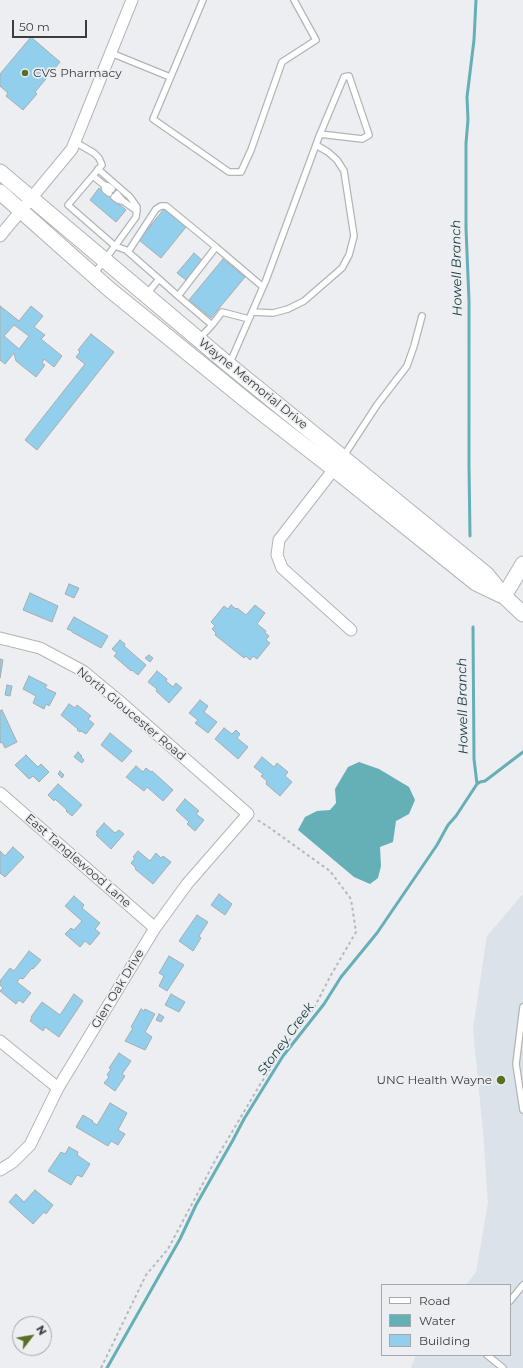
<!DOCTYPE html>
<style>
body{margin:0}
#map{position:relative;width:523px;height:1368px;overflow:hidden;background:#eceef1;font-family:Montserrat,sans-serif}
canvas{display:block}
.legend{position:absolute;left:381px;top:1284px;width:130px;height:72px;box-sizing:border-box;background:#eceef1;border:1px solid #a5a7a9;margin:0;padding:5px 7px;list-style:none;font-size:12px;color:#3b3c3d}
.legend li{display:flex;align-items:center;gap:8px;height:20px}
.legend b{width:20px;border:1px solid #a5a7a9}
.north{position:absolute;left:12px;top:1316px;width:40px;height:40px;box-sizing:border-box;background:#eceef1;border:1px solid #a5a7a9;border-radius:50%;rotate:59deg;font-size:11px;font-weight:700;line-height:16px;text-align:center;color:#3b3c3d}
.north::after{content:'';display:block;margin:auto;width:14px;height:18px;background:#577023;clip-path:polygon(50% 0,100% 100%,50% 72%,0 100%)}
.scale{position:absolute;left:12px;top:20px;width:75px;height:18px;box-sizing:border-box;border:2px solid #3b3c3d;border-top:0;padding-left:5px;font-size:12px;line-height:14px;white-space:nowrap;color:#3b3c3d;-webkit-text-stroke:3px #eceef1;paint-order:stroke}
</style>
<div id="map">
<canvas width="523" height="1368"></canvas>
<ul class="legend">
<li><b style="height:5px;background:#fff"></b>Road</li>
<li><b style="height:11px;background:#65afb6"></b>Water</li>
<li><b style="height:11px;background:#92cfec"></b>Building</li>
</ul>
<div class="north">N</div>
<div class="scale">50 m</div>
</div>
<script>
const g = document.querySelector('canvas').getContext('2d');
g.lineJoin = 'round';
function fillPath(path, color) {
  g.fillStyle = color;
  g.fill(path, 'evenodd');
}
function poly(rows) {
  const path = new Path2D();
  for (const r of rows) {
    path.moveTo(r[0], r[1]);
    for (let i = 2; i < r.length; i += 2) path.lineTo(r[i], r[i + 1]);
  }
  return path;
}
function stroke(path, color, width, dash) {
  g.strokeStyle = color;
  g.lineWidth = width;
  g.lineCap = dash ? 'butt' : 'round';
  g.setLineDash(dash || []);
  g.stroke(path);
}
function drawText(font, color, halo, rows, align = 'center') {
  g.font = font + ' Montserrat,sans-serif';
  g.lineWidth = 3.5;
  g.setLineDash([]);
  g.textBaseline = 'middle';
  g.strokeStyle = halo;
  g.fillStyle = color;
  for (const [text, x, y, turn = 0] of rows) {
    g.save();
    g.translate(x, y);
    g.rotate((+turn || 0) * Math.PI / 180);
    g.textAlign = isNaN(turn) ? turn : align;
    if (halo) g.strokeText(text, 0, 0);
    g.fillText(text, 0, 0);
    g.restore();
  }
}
const built = poly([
 [523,894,523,1368,411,1368,416,1355,510,1355,510,1285,466,1285,476,1272,488,1203,483,1131,473,1029,487,936]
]);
const water = poly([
 [359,762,379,769,409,787,415,800,409,814,396,821,393,842,380,847,381,866,378,878,370,884,354,877,298,830,305,817,317,811,330,810,336,803,335,789,348,767]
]);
const stream = poly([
 [470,536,469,466,469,301,466,228,466,143,468,120,467,97,474,40,476,0],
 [473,627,474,759,477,784],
 [107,1368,180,1239,196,1205,233,1140,244,1119,283,1056,324,1004,341,977,377,933,437,845,448,825,456,816,477,784,480,782,485,781,523,752]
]);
const building = poly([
 [31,37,60,62,35,92,37,94,23,110,6,96,8,93,0,86,0,74,31,37],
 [114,186,120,191,113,199,126,210,116,222,90,200,99,188,107,195,114,186],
 [164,209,186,227,161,258,139,240,164,209],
 [194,253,202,260,186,280,177,273,194,253],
 [223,259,245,277,211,318,189,300,223,259],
 [0,306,19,321,31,306,43,316,34,327,45,335,41,339,62,356,54,367,44,359,42,363,45,365,36,377,16,361,14,353,5,364,0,360,0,306],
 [14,325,29,336,19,349,4,336,14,325],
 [91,334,114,352,37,450,25,440,85,364,76,357,80,352,78,350,91,334],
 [69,584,79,588,74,598,65,594,69,584],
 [30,593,58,606,52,622,23,610,30,593],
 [231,605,236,609,237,608,246,615,255,605,265,613,257,624,266,631,265,633,269,636,266,640,270,643,257,659,253,656,250,660,246,656,244,658,215,635,216,633,212,629,215,626,211,622,224,606,228,609,231,605],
 [74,617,108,636,101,648,72,632,72,631,67,629,74,617],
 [120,640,125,644,124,646,146,665,138,675,132,670,131,671,114,656,117,653,112,649,120,640],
 [149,655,153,658,150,662,145,658,149,655],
 [0,659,3,660,0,678,0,659],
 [157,671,167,679,166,681,173,687,176,683,182,688,169,703,156,691,157,689,148,682,157,671],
 [29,676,47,685,45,688,56,693,49,706,46,704,44,709,33,703,36,696,23,689,29,676],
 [7,685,12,686,10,696,5,695,7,685],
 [200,700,208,706,204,712,217,722,208,733,195,723,198,720,189,713,200,700],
 [69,704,75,708,77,705,91,716,88,719,94,724,86,734,81,731,80,732,77,730,78,729,61,715,69,704],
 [2,710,17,742,5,748,2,742,0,743,0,711,2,710],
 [224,728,232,734,236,730,240,734,237,738,248,747,238,759,215,739,224,728],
 [110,733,132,751,122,762,101,745,110,733],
 [78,752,82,756,81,757,84,760,82,763,74,757,78,752],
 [26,755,38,767,41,764,49,772,39,782,33,776,29,779,15,765,26,755],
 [262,757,274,767,277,763,288,772,285,776,292,782,280,796,266,784,267,781,261,776,263,774,254,767,262,757],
 [136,766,143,772,146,768,151,772,152,771,173,790,163,801,147,787,144,791,126,777,136,766],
 [60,771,64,775,62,778,58,774,60,771],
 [58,784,82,805,72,816,66,811,67,810,55,799,54,801,48,795,58,784],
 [185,799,199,811,196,814,204,820,195,831,187,824,189,822,176,810,185,799],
 [104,823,115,833,119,830,124,834,111,849,96,835,98,833,96,832,104,823],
 [13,847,24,857,5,877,0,873,0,851,5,856,13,847],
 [138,851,150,861,156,853,161,858,163,856,171,862,153,884,135,869,136,868,131,863,135,858,133,857,138,851],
 [219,894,232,904,225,915,211,905,219,894],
 [74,896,84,905,82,908,100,923,95,929,100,933,90,945,85,941,80,947,65,934,71,928,74,930,82,921,65,906,74,896],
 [197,915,208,922,199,936,201,938,193,951,179,941,197,915],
 [29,951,41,960,33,969,32,968,23,979,20,978,17,982,31,993,23,1003,19,1000,16,1004,0,991,3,988,0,985,0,981,10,968,14,971,29,951],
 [169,956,184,965,167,991,159,986,164,976,159,973,169,956],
 [74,994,83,1001,59,1037,45,1027,43,1031,30,1021,32,1017,31,1017,42,1002,60,1015,74,994],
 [171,994,185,1002,179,1012,165,1005,171,994],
 [141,1009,144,1011,145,1009,155,1014,145,1032,152,1037,145,1050,125,1041,133,1028,131,1027,141,1009],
 [159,1014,164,1017,161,1022,156,1020,159,1014],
 [119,1053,131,1061,122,1074,125,1076,115,1091,104,1083,109,1077,107,1075,111,1069,109,1068,119,1053],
 [110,1103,127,1113,118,1130,125,1134,118,1145,111,1141,108,1146,76,1127,83,1115,93,1121,92,1122,97,1125,110,1103],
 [69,1147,78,1152,77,1155,90,1164,82,1177,77,1175,71,1185,48,1171,61,1152,65,1154,69,1147],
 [35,1190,53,1205,46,1214,44,1212,33,1224,9,1202,16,1194,24,1202,35,1190]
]);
const path = poly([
 [101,1368,146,1275,168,1249,216,1159,261,1083,288,1042,314,1008,331,975,356,932,351,899,330,871,270,828,256,819]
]);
const lane = poly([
 [203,0,153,119,229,172,241,172,251,150,282,62,316,40,294,0],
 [111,53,170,77],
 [75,142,94,153,99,158,102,165,68,205,115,246,94,274],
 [98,169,130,197,137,207,136,217,115,246,126,250,159,279,146,295],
 [93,176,104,185,108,186,112,189],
 [104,185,105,190,109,193],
 [117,194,123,201,137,211],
 [114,197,118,200,123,201],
 [128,252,156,209,161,206,166,206,216,247],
 [159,279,178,296,216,247,263,287],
 [178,296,212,325,222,312,249,319],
 [252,312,273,313,288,309,304,301,342,268,349,255,354,236,344,171,337,160,328,152,316,145],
 [199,339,212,325],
 [229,365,266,280,320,134,344,77,349,76,369,135,362,139,320,134],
 [343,457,377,405,407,366,414,346,422,316],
 [523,1007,516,1064,523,1110],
 [510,1301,523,1285],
 [487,1355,503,1368]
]);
const street = poly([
 [0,236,72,149,132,0],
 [334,469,279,540,277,555,282,568,351,630],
 [0,638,40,648,83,671,118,700,248,814,187,884,155,928,58,1088,30,1145,13,1162,0,1170],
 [0,793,155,928],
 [0,1041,58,1088]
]);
const secondary = poly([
 [0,172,229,365,486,574,504,596,523,614],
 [0,192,109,289,253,406,334,469,476,583,501,595],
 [504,596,523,564]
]);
const markers = [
 [25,73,4,"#577023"],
 [501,1080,5,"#577023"]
];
const poiNames = [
 ["CVS Pharmacy",33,73],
 ["UNC Health Wayne",492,1080,"right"]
];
const streetNames = [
 ["Wayne Memorial Drive",253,384,39],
 ["North Gloucester Road",131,714,40],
 ["East Tanglewood Lane",78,861,41],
 ["Glen Oak Drive",118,989,-59]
];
const waterNames = [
 ["Howell Branch",457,268,-91],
 ["Howell Branch",463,706,-91],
 ["Stoney Creek",286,1039,-54]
];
fillPath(built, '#dbe2e9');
fillPath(water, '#65afb6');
stroke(stream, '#65afb6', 3);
fillPath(building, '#92cfec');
stroke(building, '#a9acad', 1);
stroke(lane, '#b2b4b6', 8);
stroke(street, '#b2b4b6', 13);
stroke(secondary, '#b2b4b6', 17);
stroke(path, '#b6b8bb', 2, [3, 3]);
stroke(lane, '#fff', 5.5);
stroke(street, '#fff', 11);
stroke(secondary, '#fff', 15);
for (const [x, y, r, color] of markers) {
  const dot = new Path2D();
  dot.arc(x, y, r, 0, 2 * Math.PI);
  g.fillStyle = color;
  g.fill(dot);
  stroke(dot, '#eceef1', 1.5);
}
drawText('12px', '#3b3c3d', '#eceef1', poiNames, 'left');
drawText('12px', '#3b3c3d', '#eceef1', streetNames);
drawText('italic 13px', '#173b3f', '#eceef1', waterNames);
</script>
